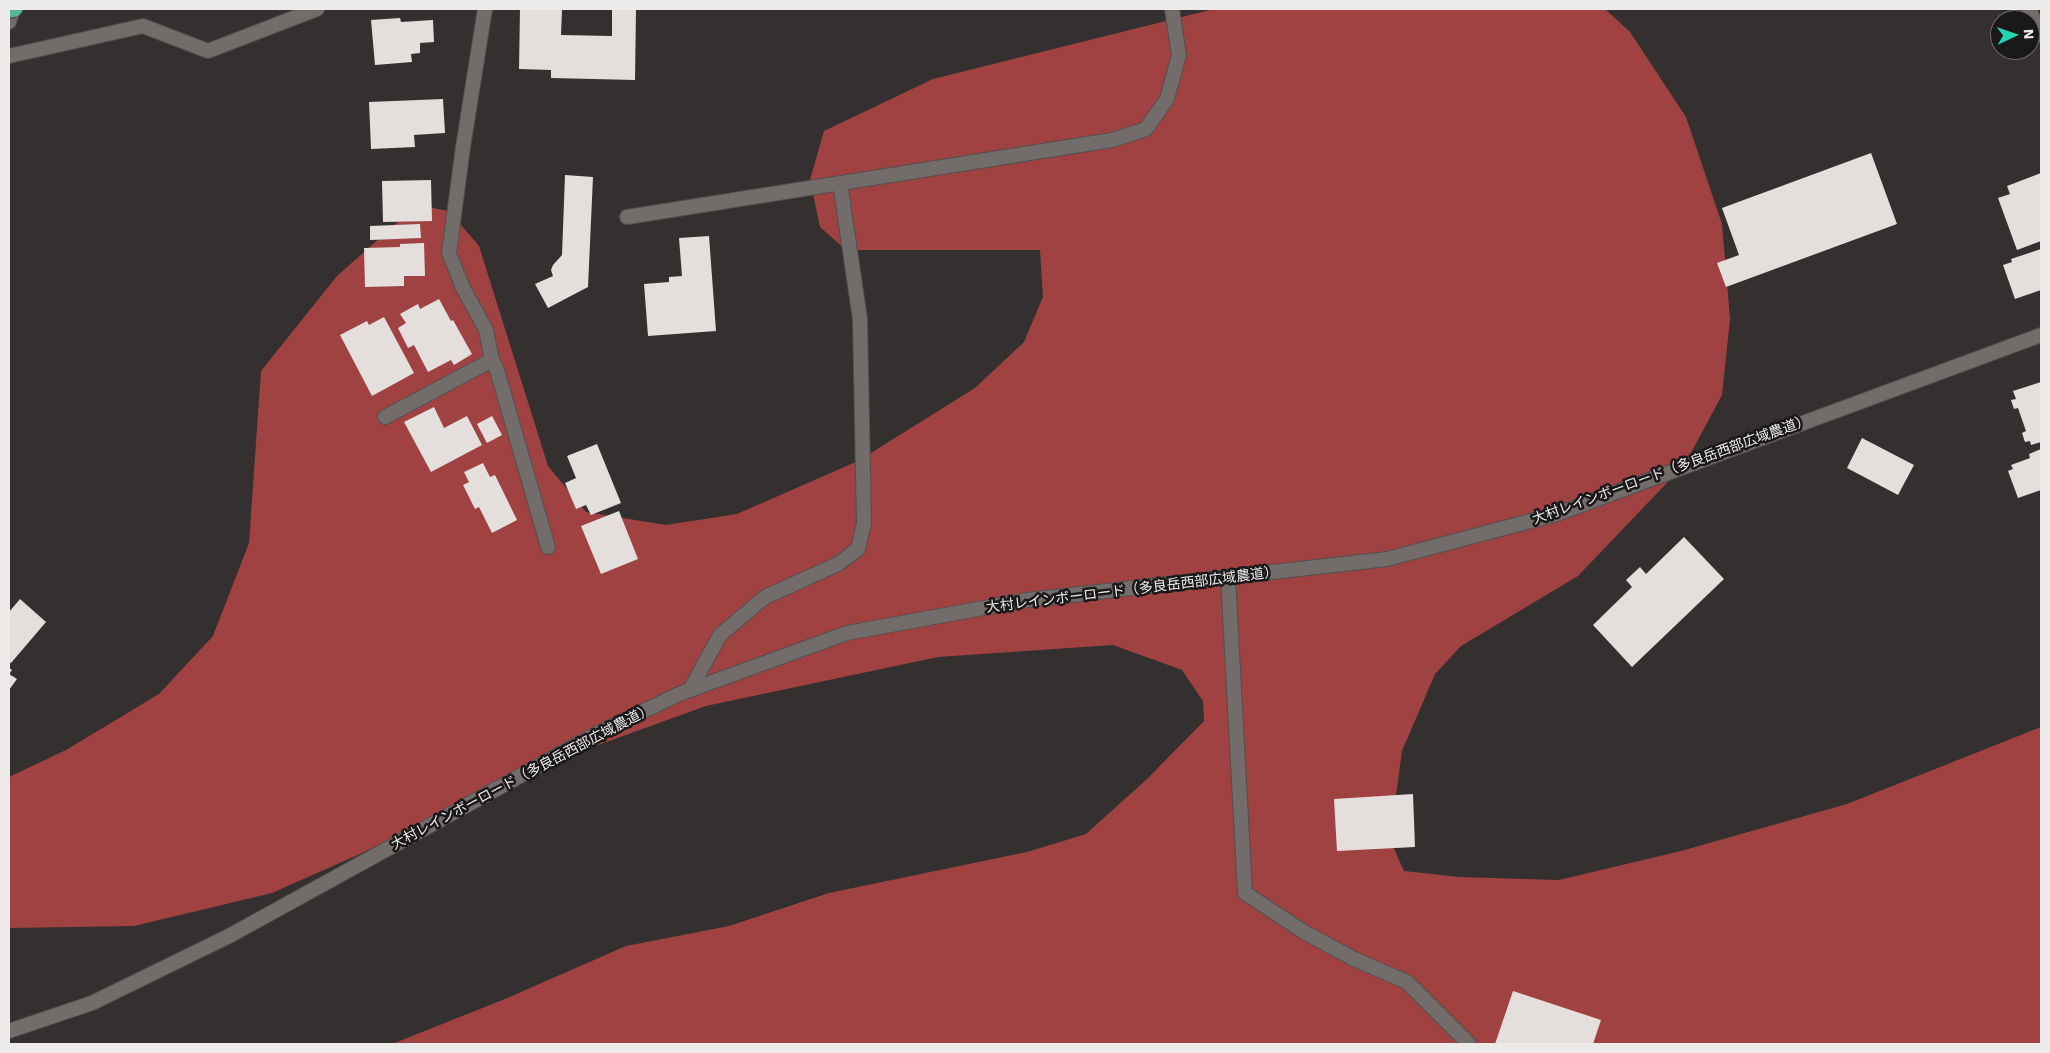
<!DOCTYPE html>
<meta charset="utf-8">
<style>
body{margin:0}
#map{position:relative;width:2050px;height:1053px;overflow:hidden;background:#34302f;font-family:"Work Sans",sans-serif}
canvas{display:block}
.frame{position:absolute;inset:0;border:10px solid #edeaea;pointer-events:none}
.north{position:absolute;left:1990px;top:10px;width:50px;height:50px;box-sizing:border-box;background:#1a1818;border:1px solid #6e6c6c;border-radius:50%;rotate:87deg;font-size:14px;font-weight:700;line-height:20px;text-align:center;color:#edeaea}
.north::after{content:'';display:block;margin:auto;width:18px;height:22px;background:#23d5af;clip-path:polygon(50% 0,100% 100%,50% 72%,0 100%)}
</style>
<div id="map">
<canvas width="2050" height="1053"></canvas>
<div class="frame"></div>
<div class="north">N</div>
</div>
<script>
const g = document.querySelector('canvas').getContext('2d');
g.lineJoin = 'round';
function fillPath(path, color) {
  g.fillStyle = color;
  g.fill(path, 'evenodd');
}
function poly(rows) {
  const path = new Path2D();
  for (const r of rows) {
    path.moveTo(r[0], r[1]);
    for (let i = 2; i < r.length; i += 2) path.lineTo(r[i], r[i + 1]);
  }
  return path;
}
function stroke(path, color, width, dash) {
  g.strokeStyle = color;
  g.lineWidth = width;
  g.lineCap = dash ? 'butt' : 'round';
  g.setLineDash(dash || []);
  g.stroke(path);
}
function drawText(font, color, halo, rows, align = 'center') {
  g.font = font + ' "Work Sans","Noto Sans JP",sans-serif';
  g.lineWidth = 5;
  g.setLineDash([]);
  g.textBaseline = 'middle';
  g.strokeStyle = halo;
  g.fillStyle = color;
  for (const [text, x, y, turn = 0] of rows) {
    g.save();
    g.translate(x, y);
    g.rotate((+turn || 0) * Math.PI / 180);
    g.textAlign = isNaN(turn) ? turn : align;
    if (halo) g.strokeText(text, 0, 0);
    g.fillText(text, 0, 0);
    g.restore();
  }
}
const forest = poly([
 [1214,9,1605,9,1630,32,1686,117,1722,224,1730,319,1722,395,1685,464,1578,576,1461,646,1435,674,1402,751,1390,840,1404,871,1459,877,1559,880,1681,851,1847,804,2041,727,2041,1044,392,1044,505,999,626,946,729,926,829,893,1027,852,1086,834,1147,779,1204,721,1203,701,1182,670,1113,645,938,657,706,706,529,770,362,853,272,893,134,926,9,928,9,777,66,750,159,694,213,636,249,543,261,371,337,276,417,205,449,211,479,246,548,466,586,512,666,525,737,514,858,461,975,388,1024,342,1043,297,1040,250,846,250,820,227,810,180,824,131,933,79]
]);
const building = poly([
 [520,9,562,10,561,35,612,36,612,9,636,9,635,80,551,78,551,70,519,69],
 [400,18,401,22,433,20,434,42,420,43,420,53,411,54,412,62,375,65,371,20],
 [443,99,445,133,414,135,415,147,371,149,369,102],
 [1871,153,1897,224,1726,287,1717,263,1739,255,1722,208],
 [2041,173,2041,241,2017,250,1998,198,2010,194,2007,186],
 [565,175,593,177,588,287,548,308,535,284,553,276,551,270,553,265,562,255],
 [431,180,432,221,383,222,382,181],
 [420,224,421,238,370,240,370,226],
 [709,236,716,331,648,336,644,284,669,282,669,277,682,276,679,238],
 [424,243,425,276,404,276,404,286,365,287,364,248,400,247,400,244],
 [2041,249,2041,290,2015,299,2003,265,2012,262,2011,259],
 [439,299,451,321,453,320,472,354,454,365,451,360,428,372,414,345,408,348,398,328,406,323,400,314,418,304,420,309],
 [384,317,414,373,372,396,340,335,367,321,369,325],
 [2041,382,2041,442,2031,445,2030,441,2025,442,2022,433,2026,431,2018,408,2014,409,2011,400,2016,399,2013,391],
 [434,407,444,428,467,416,482,445,431,472,404,422],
 [492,416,502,435,487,443,477,424],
 [1862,438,1914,465,1898,495,1847,468],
 [597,444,621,503,591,515,586,505,576,509,565,483,576,478,567,456],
 [2041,449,2041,490,2018,498,2008,471,2013,469,2011,465,2030,458,2029,454],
 [483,463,490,477,495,475,517,520,492,533,479,507,475,509,463,485,469,482,464,472],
 [619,511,638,559,601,574,581,526],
 [1684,537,1724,579,1632,667,1593,625,1632,587,1626,580,1640,567,1646,574],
 [20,599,46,622,11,663,9,662,9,612],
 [9,668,12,670,9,674,17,679,9,690],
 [1413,794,1415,847,1337,851,1334,799],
 [1513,991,1601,1020,1593,1044,1495,1044]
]);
const service = poly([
 [627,217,1112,140,1146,129,1167,99,1179,55,1172,9],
 [690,690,720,635,765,597,838,564,858,549,864,523,860,319,840,183],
 [1245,893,1304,932,1354,959,1407,982,1469,1044]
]);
const minor = poly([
 [485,9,463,147,449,253,463,288,486,330,492,360,497,370,548,547],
 [2029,9,2041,35],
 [9,22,13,9],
 [9,56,143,26,208,51,317,9],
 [385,417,492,360],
 [1228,577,1245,893]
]);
const tertiary = poly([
 [9,1031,92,1003,229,936,598,733,679,694,847,633,1027,600,1387,559,1557,514,2041,335]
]);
const motorwayBridge = poly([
 [9,10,15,9]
]);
const streetNames = [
 ["大村レインボーロード（多良岳西部広域農道）",1671,470,-20],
 ["大村レインボーロード（多良岳西部広域農道）",1132,590,-7],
 ["大村レインボーロード（多良岳西部広域農道）",522,777,-28]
];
fillPath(forest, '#a04242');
fillPath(building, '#e4dedd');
stroke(service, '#524f4e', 16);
stroke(minor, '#524f4e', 16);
stroke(tertiary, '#524f4e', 16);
stroke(service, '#726c6b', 14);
stroke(minor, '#726c6b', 14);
stroke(tertiary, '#726c6b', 14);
stroke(motorwayBridge, '#524f4e', 18, []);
stroke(motorwayBridge, '#58b49a', 15);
drawText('14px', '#edeaea', '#1a1818', streetNames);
</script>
